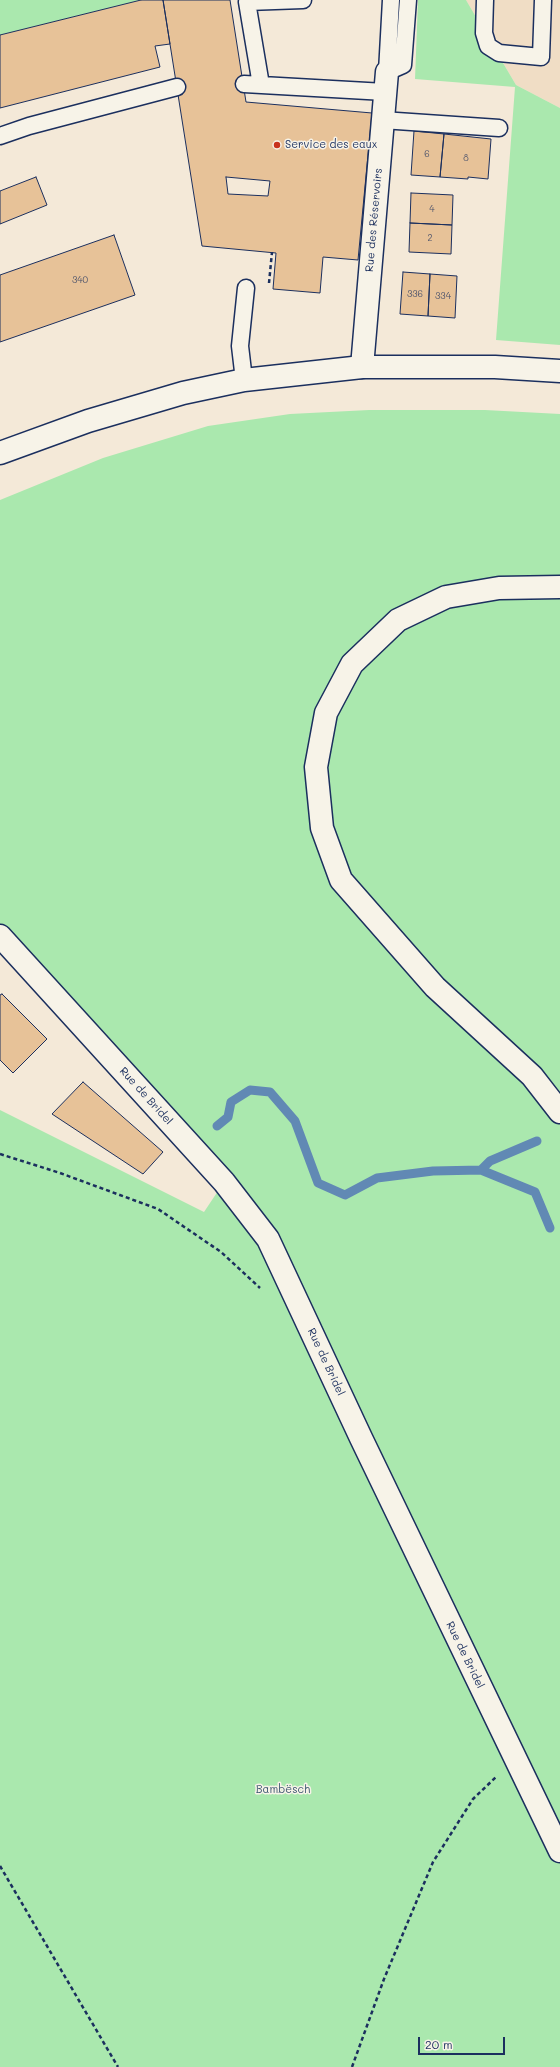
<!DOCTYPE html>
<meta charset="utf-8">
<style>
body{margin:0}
#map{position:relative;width:560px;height:2067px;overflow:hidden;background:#f4e9d8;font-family:Mali,sans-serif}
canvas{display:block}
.scale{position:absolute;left:418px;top:2037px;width:87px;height:18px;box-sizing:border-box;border:2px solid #1b2f5e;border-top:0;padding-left:5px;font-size:12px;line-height:14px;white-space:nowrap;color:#1b2f5e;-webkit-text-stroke:3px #f7f3e8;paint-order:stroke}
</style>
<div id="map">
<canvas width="560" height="2067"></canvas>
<div class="scale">20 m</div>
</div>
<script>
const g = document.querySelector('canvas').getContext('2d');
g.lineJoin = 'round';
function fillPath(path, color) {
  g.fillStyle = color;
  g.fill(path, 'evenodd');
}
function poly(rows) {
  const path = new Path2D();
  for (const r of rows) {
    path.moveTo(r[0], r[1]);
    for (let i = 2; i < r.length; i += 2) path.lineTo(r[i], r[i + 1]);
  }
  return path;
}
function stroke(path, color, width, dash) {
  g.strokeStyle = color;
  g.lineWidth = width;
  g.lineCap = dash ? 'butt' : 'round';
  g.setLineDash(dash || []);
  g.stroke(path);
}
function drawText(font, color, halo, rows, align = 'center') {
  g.font = font + ' Mali,sans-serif';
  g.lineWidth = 3;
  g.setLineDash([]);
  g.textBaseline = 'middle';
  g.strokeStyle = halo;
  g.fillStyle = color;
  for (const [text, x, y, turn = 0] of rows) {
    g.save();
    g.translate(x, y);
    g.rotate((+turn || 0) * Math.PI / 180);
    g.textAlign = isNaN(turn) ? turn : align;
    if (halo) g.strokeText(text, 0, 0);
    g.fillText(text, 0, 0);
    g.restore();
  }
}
const built = poly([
 [466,0,560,0,560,108,516,85]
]);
const green = poly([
 [0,0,141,0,0,35],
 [418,0,466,0,516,85,560,108,560,345,496,340,515,87,415,79],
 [369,410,485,410,560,414,560,2067,0,2067,0,1110,204,1212,224,1182,0,936,0,500,103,458,208,426,290,414]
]);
const stream = poly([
 [217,1126,228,1117,231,1102,250,1090,270,1092,295,1121,318,1183,345,1195,377,1178,433,1171,481,1170,535,1192,550,1228],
 [481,1170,490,1161,537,1141]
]);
const building = poly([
 [141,0,163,0,170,44,155,46,160,67,0,108,0,35,141,0],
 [163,0,230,0,246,102,372,113,358,260,323,257,320,293,273,289,276,253,202,246,163,0],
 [226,177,270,181,268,196,228,194,226,177],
 [414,131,444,134,440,177,411,175,414,131],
 [444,134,491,139,488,179,468,177,468,179,440,177,444,134],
 [36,177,47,205,0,224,0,191,36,177],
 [411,193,453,195,452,225,410,223,411,193],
 [410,223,452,225,451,254,409,252,410,223],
 [114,235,135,295,0,342,0,275,114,235],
 [403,272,430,274,428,316,400,314,403,272],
 [430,274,457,276,455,318,428,316,430,274],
 [2,994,47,1039,13,1073,0,1060,0,995,2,994],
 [83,1082,163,1152,143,1174,52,1114,83,1082]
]);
const path = poly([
 [269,283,272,252],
 [0,1154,60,1173,158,1209,221,1252,260,1288],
 [0,1866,118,2067],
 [352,2067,384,1979,433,1862,473,1799,496,1777]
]);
const service = poly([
 [391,0,387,72,403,65,408,0],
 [485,0,484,33,488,46,499,53,541,57,543,0],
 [244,84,385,92],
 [261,85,247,2,303,0],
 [382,120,499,128],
 [0,136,29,126,177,87],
 [244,380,240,346,246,288]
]);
const minor = poly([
 [362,367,387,72]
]);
const tertiary = poly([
 [0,936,224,1182,268,1239,361,1438,560,1851]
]);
const secondary = poly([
 [560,587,499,588,446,597,398,620,352,664,326,713,316,767,322,828,341,880,435,987,532,1076,560,1112]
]);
const primary = poly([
 [0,453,88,421,183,393,244,380,362,367,495,367,560,371]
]);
const markers = [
 [277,145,4,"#c8321e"]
];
const numberNames = [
 ["6",427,154],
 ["8",466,158],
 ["4",432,209],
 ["2",430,238],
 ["340",80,280],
 ["336",415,294],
 ["334",443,296]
];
const poiNames = [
 ["Service des eaux",285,145]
];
const streetNames = [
 ["Rue des Réservoirs",374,220,-85],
 ["Rue de Bridel",146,1096,48],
 ["Rue de Bridel",326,1362,65],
 ["Rue de Bridel",465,1655,64]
];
const parkNames = [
 ["Bambësch",283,1790]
];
fillPath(built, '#f0ddc5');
fillPath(green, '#aae8ae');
stroke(stream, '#6189b4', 9);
fillPath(building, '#e7c298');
stroke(building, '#1b2f5e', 1);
stroke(service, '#1b2f5e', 19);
stroke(minor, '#1b2f5e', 25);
stroke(tertiary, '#1b2f5e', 25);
stroke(secondary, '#1b2f5e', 25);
stroke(primary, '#1b2f5e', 25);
stroke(path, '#1b2f5e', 2.5, [4, 3]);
stroke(service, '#f7f3e8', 16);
stroke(minor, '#f7f3e8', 22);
stroke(tertiary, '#f7f3e8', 22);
stroke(secondary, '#f7f3e8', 22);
stroke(primary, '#f7f3e8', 22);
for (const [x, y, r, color] of markers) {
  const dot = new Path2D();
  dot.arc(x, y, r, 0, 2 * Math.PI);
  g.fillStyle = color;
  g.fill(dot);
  stroke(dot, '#f7f3e8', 1.5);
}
drawText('9px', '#4e546c', null, numberNames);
drawText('11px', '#1b2f5e', '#f7f3e8', poiNames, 'left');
drawText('11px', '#1b2f5e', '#f7f3e8', streetNames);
drawText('11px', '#38546e', '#f7f3e8', parkNames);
</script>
